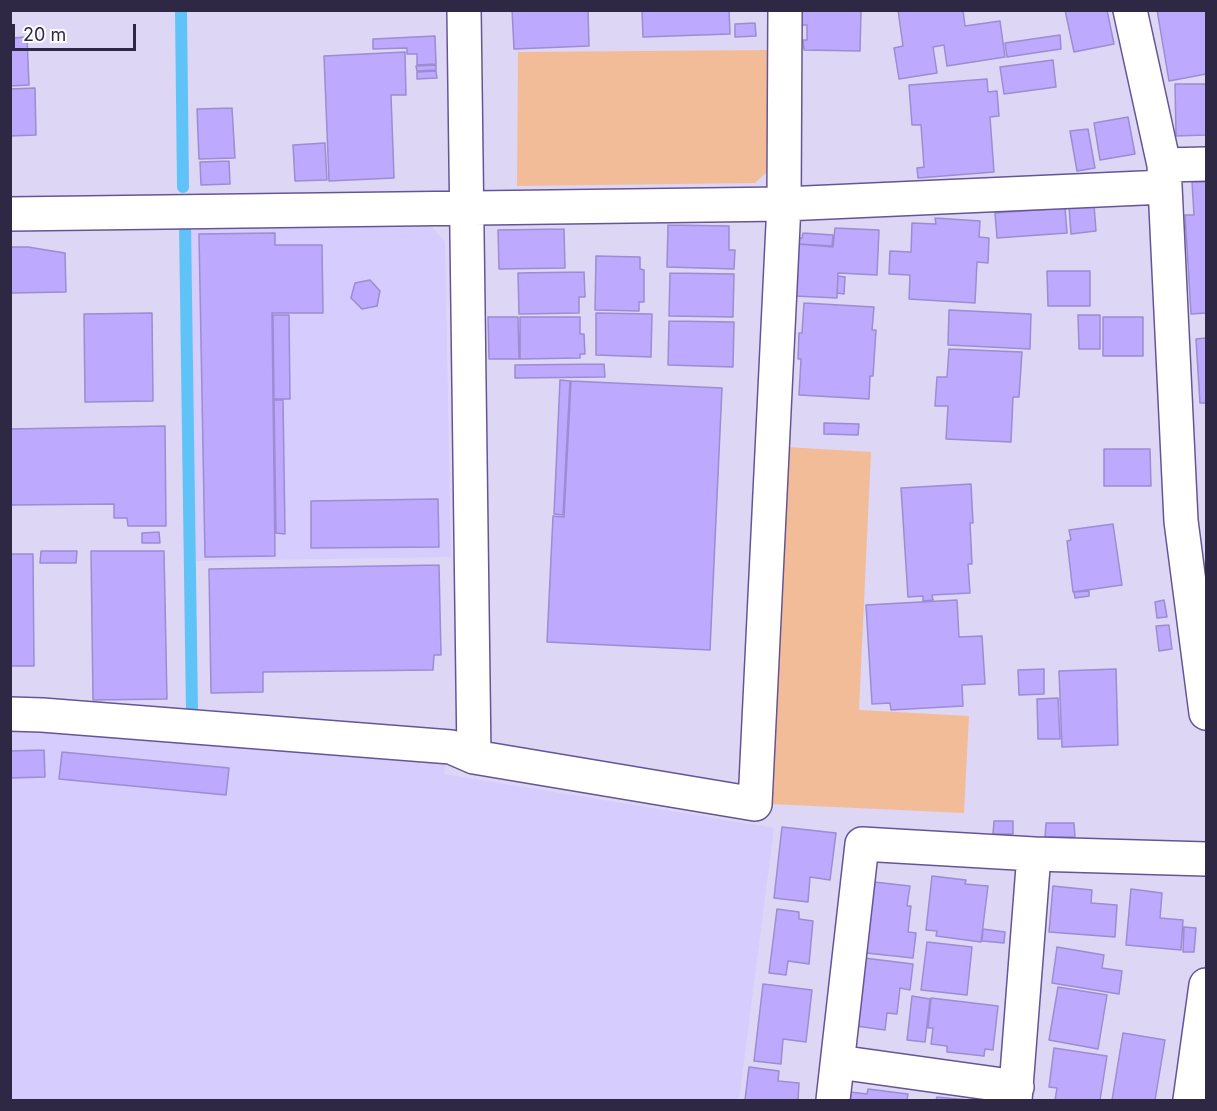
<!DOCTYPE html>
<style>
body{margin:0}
#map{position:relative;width:1217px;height:1111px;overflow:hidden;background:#ddd7f5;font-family:Inter,sans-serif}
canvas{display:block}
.frame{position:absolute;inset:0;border:12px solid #2f2844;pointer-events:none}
.scale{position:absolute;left:12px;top:24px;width:124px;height:27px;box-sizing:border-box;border:3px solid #2f2844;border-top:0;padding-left:8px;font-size:18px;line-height:21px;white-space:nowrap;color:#2f2844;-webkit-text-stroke:4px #fdfdfd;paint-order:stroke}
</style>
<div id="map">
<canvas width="1217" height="1111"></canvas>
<div class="frame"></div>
<div class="scale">20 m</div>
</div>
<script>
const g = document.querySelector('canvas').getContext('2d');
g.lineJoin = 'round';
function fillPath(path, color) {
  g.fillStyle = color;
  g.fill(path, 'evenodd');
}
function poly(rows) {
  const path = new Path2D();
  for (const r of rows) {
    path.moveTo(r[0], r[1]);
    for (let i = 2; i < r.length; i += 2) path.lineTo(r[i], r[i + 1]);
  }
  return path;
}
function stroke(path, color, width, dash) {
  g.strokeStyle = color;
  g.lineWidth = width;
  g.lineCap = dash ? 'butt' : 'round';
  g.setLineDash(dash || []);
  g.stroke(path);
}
const built = poly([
 [431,226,445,242,451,557,196,561,190,230],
 [11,726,445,762,444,774,774,828,739,1100,11,1100]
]);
const green = poly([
 [769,50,768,171,755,183,517,186,518,52],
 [787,447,871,452,859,710,969,716,964,813,770,804]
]);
const stream = poly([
 [181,10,183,187],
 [185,225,192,712]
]);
const building = poly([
 [512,10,588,10,589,46,514,49,512,10],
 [642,10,729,10,730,34,643,37,642,10],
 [800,10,864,10,861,11,860,51,804,50,803,40,807,40,807,25,800,25,800,10],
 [898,10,963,10,965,26,1000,21,1005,57,947,66,944,45,933,47,937,73,899,79,894,48,903,46,898,10],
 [1065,10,1107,10,1114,44,1074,52,1065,10],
 [1157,10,1206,10,1206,74,1169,81,1157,10],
 [755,23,756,36,735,37,735,24,755,23],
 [1060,35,1061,49,1007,57,1005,43,1060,35],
 [435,36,436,64,417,65,417,54,407,54,407,48,373,49,373,39,435,36],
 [27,37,29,85,10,86,10,38,27,37],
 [405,52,406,95,391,95,394,178,329,181,324,56,405,52],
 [1053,60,1056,87,1004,94,1000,67,1053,60],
 [436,65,436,70,417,71,416,66,436,65],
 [436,71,437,78,417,79,417,72,436,71],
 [987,79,988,92,997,91,999,116,990,117,994,172,918,178,917,168,924,167,921,125,912,125,909,85,987,79],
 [1175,84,1206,84,1206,135,1176,136,1175,84],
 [35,88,36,135,10,136,10,89,35,88],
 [232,108,235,158,199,159,197,109,232,108],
 [1128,117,1135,154,1100,160,1094,123,1128,117],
 [1088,129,1095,168,1077,171,1070,131,1088,129],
 [325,143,327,180,295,181,293,145,325,143],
 [229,161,230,184,201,185,200,162,229,161],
 [1192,182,1206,182,1206,313,1191,314,1185,215,1194,215,1192,182],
 [1094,205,1096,231,1071,234,1069,206,1094,205],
 [1065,208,1067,233,997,238,995,213,1065,208],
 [935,218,980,221,979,237,989,238,988,263,977,262,975,303,909,299,910,275,889,274,890,251,911,252,912,223,936,224,935,218],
 [668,225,729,226,729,250,735,250,734,269,667,267,668,225],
 [835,228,879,230,877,275,838,273,837,298,795,296,797,244,833,247,835,228],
 [564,229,565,268,499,269,498,230,564,229],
 [275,233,275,245,322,245,323,313,272,313,275,556,205,557,199,234,275,233],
 [803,233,833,235,832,246,798,244,798,239,802,238,803,233],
 [10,247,28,247,65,253,66,292,10,293,10,247],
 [596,256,640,257,640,269,644,270,644,302,639,302,639,311,595,310,596,256],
 [1047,271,1090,271,1090,306,1048,306,1047,271],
 [584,272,585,297,579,297,579,313,519,314,518,273,584,272],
 [670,273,734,274,733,317,669,316,670,273],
 [838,276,845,277,844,294,837,293,838,276],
 [370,280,380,291,377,306,362,309,351,298,355,283,370,280],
 [804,303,874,307,872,330,876,330,873,376,870,376,869,399,799,395,801,359,798,359,799,333,802,333,804,303],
 [949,310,1031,314,1030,349,948,345,949,310],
 [152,313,153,401,85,402,84,314,152,313],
 [596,313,652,314,651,357,596,355,596,313],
 [273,315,289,315,290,399,274,399,273,315],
 [1078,315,1100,315,1100,349,1079,349,1078,315],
 [488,317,518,317,519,359,489,359,488,317],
 [520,317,580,317,580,334,584,334,585,354,580,354,580,358,520,359,520,317],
 [1103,317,1143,317,1143,356,1103,356,1103,317],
 [669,321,734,322,733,367,668,365,669,321],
 [1206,338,1206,403,1200,403,1196,339,1206,338],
 [949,349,1022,352,1019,397,1013,397,1011,442,946,439,948,406,935,406,937,377,947,377,949,349],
 [604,364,605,377,515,378,515,365,604,364],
 [560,380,570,381,563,515,554,514,560,380],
 [571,381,722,388,710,650,547,642,553,516,564,517,571,381],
 [274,400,283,400,285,534,276,533,274,400],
 [824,423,859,424,858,435,824,434,824,423],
 [165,426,166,526,128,526,127,518,114,518,114,504,10,505,10,429,165,426],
 [1104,449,1150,449,1151,486,1104,486,1104,449],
 [971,484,973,523,970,523,972,564,968,564,970,593,932,595,933,600,923,601,923,596,908,597,901,488,971,484],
 [438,499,439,547,311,548,311,501,438,499],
 [1113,524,1122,585,1073,592,1067,541,1071,540,1069,530,1113,524],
 [159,532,160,543,142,543,142,533,159,532],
 [41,551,77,551,76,563,40,563,41,551],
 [91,551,164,551,167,699,93,700,91,551],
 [10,554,33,554,34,666,10,666,10,554],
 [439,565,441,655,434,655,433,670,263,672,263,692,211,693,209,569,439,565],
 [1089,591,1089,596,1075,598,1074,592,1089,591],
 [957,600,959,637,982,636,985,684,962,685,963,706,891,710,890,703,872,704,866,605,957,600],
 [1164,600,1167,617,1157,618,1155,602,1164,600],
 [1169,625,1172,649,1159,651,1156,626,1169,625],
 [1044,669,1044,694,1019,695,1018,670,1044,669],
 [1116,669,1118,745,1062,747,1059,671,1116,669],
 [1058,698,1060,739,1038,739,1037,699,1058,698],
 [44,750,45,777,10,778,10,751,44,750],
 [62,752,229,768,226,795,59,779,62,752],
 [994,821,1013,821,1013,834,993,834,994,821],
 [1046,823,1074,823,1075,837,1045,837,1046,823],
 [782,827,836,833,830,880,810,877,808,902,774,898,782,827],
 [932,876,966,880,965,884,988,886,981,942,936,936,937,931,926,930,932,876],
 [874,882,910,886,907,906,911,906,908,932,916,933,913,958,866,953,874,882],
 [1053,886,1092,890,1091,903,1117,905,1115,937,1049,932,1053,886],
 [1131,889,1162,893,1160,918,1183,920,1181,950,1126,945,1131,889],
 [777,909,799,912,799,919,813,921,809,964,788,961,786,975,769,973,777,909],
 [1184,927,1196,928,1194,952,1183,952,1184,927],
 [983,929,1005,932,1004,943,982,941,983,929],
 [927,942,972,947,967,995,921,990,927,942],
 [1057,947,1104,955,1102,968,1122,971,1119,994,1052,983,1057,947],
 [864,958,913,964,910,990,900,988,897,1014,887,1013,885,1030,856,1026,864,958],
 [763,984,812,990,806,1042,783,1039,781,1064,754,1061,763,984],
 [1058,987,1107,995,1098,1049,1049,1040,1058,987],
 [912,996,930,999,925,1042,907,1040,912,996],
 [931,998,998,1006,993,1050,985,1049,984,1056,947,1052,947,1046,931,1044,933,1028,928,1028,931,998],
 [1123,1033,1165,1040,1155,1100,1112,1100,1123,1033],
 [1054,1048,1107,1056,1100,1100,1055,1100,1057,1088,1049,1087,1054,1048],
 [749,1067,779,1071,778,1081,799,1083,798,1100,745,1100,749,1067],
 [868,1089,908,1094,907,1100,849,1100,850,1092,867,1094,868,1089],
 [937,1097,968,1100,936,1100,937,1097]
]);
const street = poly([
 [464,10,474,757],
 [1130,10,1164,165,1181,521,1206,713],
 [1164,165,1206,164],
 [10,214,784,204,1165,187],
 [10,714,42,715,451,747,474,757,755,804,784,204,785,10],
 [838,1062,1017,1087],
 [833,1100,862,844,1034,854,1206,859],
 [1015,1100,1034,854],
 [1190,1100,1206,985]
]);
fillPath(built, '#d6ccfd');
fillPath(green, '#f3bc99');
stroke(stream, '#5fc3f7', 12);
fillPath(building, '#bda9fd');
stroke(building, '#9c8cd1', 1.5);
stroke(street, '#665595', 36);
stroke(street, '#fff', 33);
</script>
